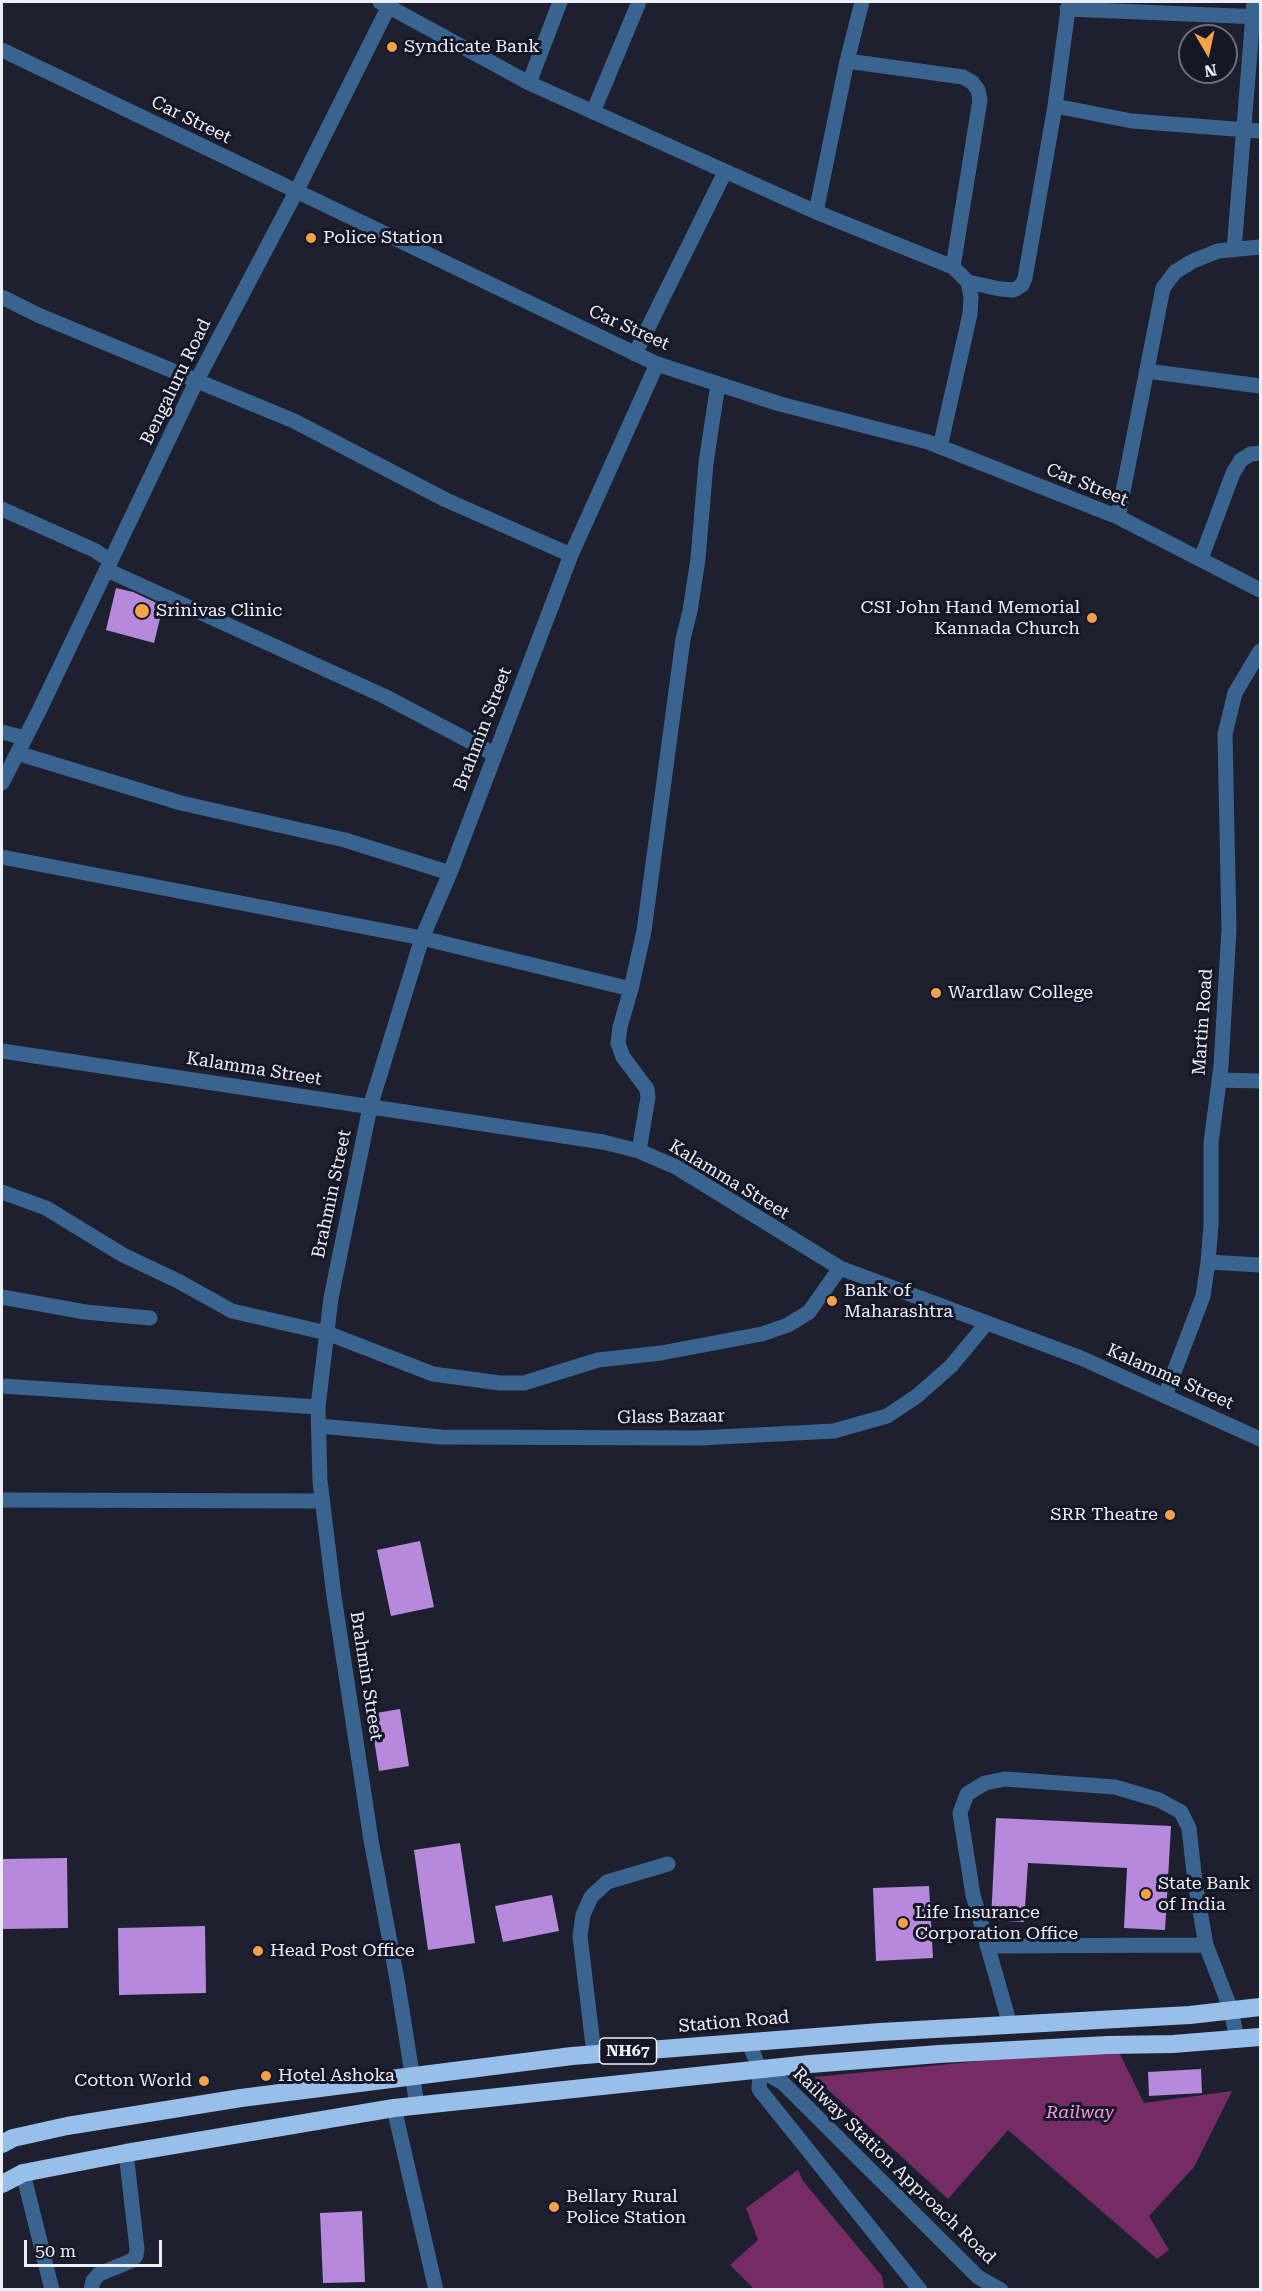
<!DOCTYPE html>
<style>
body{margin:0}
#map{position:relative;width:1262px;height:2291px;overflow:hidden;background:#1e2030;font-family:"Roboto Serif",serif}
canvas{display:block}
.frame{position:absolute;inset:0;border:3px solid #eceef9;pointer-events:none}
.north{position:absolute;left:1178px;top:24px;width:60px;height:60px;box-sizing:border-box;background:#151726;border:2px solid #6b6d7a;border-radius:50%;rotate:171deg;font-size:16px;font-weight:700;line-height:24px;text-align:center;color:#eceef9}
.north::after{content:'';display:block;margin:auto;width:21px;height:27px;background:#f7a149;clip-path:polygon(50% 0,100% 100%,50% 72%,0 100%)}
.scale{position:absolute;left:24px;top:2240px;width:138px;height:27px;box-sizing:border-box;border:3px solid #eceef9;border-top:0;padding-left:8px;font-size:18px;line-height:21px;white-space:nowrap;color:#eceef9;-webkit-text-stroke:4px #151726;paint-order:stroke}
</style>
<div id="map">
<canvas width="1262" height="2291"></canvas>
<div class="frame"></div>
<div class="north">N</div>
<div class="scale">50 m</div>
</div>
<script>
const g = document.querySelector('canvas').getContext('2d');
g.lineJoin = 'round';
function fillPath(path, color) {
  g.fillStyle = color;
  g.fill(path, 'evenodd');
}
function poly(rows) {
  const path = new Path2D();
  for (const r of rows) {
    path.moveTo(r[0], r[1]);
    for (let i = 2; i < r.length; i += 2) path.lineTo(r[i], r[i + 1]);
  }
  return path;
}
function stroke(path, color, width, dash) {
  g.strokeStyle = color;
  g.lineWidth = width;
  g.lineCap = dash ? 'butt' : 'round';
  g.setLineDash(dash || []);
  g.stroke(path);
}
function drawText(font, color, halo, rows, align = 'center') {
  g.font = font + ' "Roboto Serif",serif';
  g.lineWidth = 6;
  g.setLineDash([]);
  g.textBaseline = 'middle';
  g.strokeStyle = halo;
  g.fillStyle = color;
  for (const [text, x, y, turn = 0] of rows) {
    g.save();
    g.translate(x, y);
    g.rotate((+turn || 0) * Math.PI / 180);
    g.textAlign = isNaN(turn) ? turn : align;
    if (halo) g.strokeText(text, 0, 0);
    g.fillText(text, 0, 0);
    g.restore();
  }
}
const forest = poly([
 [1117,2048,1144,2103,1232,2091,1194,2167,1149,2216,1169,2250,1157,2259,1008,2130,948,2199,814,2077],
 [798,2170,803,2181,882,2276,884,2289,754,2289,730,2265,758,2240,746,2208]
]);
const building = poly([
 [116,588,133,592,163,606,154,643,106,630],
 [420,1541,434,1607,391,1616,377,1550],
 [400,1709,409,1766,379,1771,370,1714],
 [996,1818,1171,1826,1165,1930,1124,1928,1127,1868,1028,1863,1024,1922,991,1920],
 [460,1843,475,1943,428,1950,414,1850],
 [67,1858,68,1928,2,1929,2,1859],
 [929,1886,933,1958,876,1961,873,1888],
 [552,1895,559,1931,503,1942,495,1906],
 [205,1926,206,1993,119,1995,118,1928],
 [1201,2069,1202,2093,1149,2096,1148,2072],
 [362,2211,365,2282,323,2283,320,2213]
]);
const minor = poly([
 [380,2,529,83,816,212,953,267,968,282,971,297,970,314,940,447],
 [1067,9,1260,17],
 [2,50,657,364,780,404,928,442,1118,517,1260,590],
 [847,61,963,77,972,82,978,90,980,100,953,267],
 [529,83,560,2],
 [1055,106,1132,121,1260,131],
 [593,112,639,2],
 [816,212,847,61,862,2],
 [1234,250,1254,2],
 [968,282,1000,289,1014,290,1022,285,1025,278,1055,106,1069,2],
 [2,297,38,315,294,421,446,500,571,555],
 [635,354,725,172],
 [1147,371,1260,386],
 [2,509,94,550,111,561],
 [1118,517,1163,288,1175,272,1193,261,1218,251,1260,247],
 [1201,559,1233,473,1241,460,1251,454,1260,453],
 [107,570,384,696,494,754],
 [2,732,25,738],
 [17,753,181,803,345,840,450,873],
 [2,783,39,711,197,380,296,192,391,2],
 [2,857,422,938,631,989],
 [2,1051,603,1142,639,1151,676,1167,840,1268,1081,1358,1260,1439],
 [1219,1080,1260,1081],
 [639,1151,648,1097,647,1089,623,1057,618,1043,620,1027,631,989,644,931,683,639,690,611,698,559,706,463,718,384],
 [2,1192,46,1208,123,1255,178,1281,232,1311,327,1333,433,1374,500,1383,524,1383,598,1360,661,1353,762,1334,788,1325,809,1312,840,1268],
 [1208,1262,1260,1265],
 [2,1297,85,1312,150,1318],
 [2,1386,318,1407],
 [1165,1396,1203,1296,1208,1262,1211,1225,1211,1143,1221,1066,1229,929,1225,734,1235,693,1260,651],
 [319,1426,441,1437,700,1438,834,1431,887,1416,917,1396,951,1366,986,1324],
 [2,1500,322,1501],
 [987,1946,1206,1945],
 [1010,2025,973,1895,960,1813,967,1794,985,1783,1005,1779,1115,1787,1159,1800,1181,1812,1189,1828,1195,1882,1206,1945,1231,2010,1237,2039],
 [748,2041,760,2070,759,2089,920,2290],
 [594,2054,580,1936,583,1915,591,1897,607,1882,668,1864],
 [760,2070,783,2083,978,2277,1001,2290],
 [417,2105,398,1985,371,1840,334,1596,320,1481,318,1407,331,1298,370,1107,422,938,450,873,571,555,657,364],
 [394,2108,436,2290],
 [23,2173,52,2290],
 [91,2290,93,2281,99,2274,131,2261,136,2256,137,2249,126,2153]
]);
const highway = poly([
 [2,2144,13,2138,67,2126,241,2098,572,2056,880,2032,1190,2015,1260,2007],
 [2,2184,23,2173,126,2153,394,2108,810,2064,939,2054,1108,2045,1173,2044,1260,2037]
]);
const markers = [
 [392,47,6,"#f7a149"],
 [311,238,6,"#f7a149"],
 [142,611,8,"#f7a149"],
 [1092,618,6,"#f7a149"],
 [936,993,6,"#f7a149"],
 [832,1301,6,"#f7a149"],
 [1170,1515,6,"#f7a149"],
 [1146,1894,6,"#f7a149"],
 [903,1923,6,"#f7a149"],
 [258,1951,6,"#f7a149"],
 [266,2076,6,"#f7a149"],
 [204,2081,6,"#f7a149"],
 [554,2207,6,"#f7a149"]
];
const shields = [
 [628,2051,57]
];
const shieldNames = [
 ["NH67",628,2051]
];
const poiNames = [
 ["Syndicate Bank",404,47],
 ["Police Station",323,238],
 ["CSI John Hand Memorial",1080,608,"right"],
 ["Kannada Church",1080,629,"right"],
 ["Srinivas Clinic",156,611],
 ["Wardlaw College",948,993],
 ["Bank of",844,1291],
 ["Maharashtra",844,1312],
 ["SRR Theatre",1158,1515,"right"],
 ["State Bank",1158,1884],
 ["of India",1158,1905],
 ["Life Insurance",915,1913],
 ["Corporation Office",915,1934],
 ["Head Post Office",270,1951],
 ["Hotel Ashoka",278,2076],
 ["Cotton World",192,2081,"right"],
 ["Bellary Rural",566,2197],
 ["Police Station",566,2218]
];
const streetNames = [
 ["Car Street",191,120,26],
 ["Car Street",629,328,24],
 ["Bengaluru Road",176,382,-64],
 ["Car Street",1087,485,22],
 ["Brahmin Street",483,729,-69],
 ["Martin Road",1203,1022,-86],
 ["Kalamma Street",254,1069,9],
 ["Kalamma Street",729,1180,31],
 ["Brahmin Street",332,1194,-78],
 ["Kalamma Street",1170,1377,24],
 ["Glass Bazaar",671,1417,-1],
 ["Brahmin Street",366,1676,81],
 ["Station Road",734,2022,-5],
 ["Railway Station Approach Road",894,2166,44]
];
const parkNames = [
 ["Railway",1080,2113]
];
fillPath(forest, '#752b65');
fillPath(building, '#b689dc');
stroke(minor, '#3a6490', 15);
stroke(highway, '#97bfea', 18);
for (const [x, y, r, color] of markers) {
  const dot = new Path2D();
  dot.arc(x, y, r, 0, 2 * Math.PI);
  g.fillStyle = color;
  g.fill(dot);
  stroke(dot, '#151726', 2);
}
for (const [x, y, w] of shields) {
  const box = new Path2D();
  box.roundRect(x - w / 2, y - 13, w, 26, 4.5);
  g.fillStyle = '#151726';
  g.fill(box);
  stroke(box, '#eceef9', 1.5);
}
drawText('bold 16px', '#eceef9', null, shieldNames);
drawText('18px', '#eceef9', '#151726', poiNames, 'left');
drawText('18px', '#eceef9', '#151726', streetNames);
drawText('italic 18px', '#fd94e2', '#151726', parkNames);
</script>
